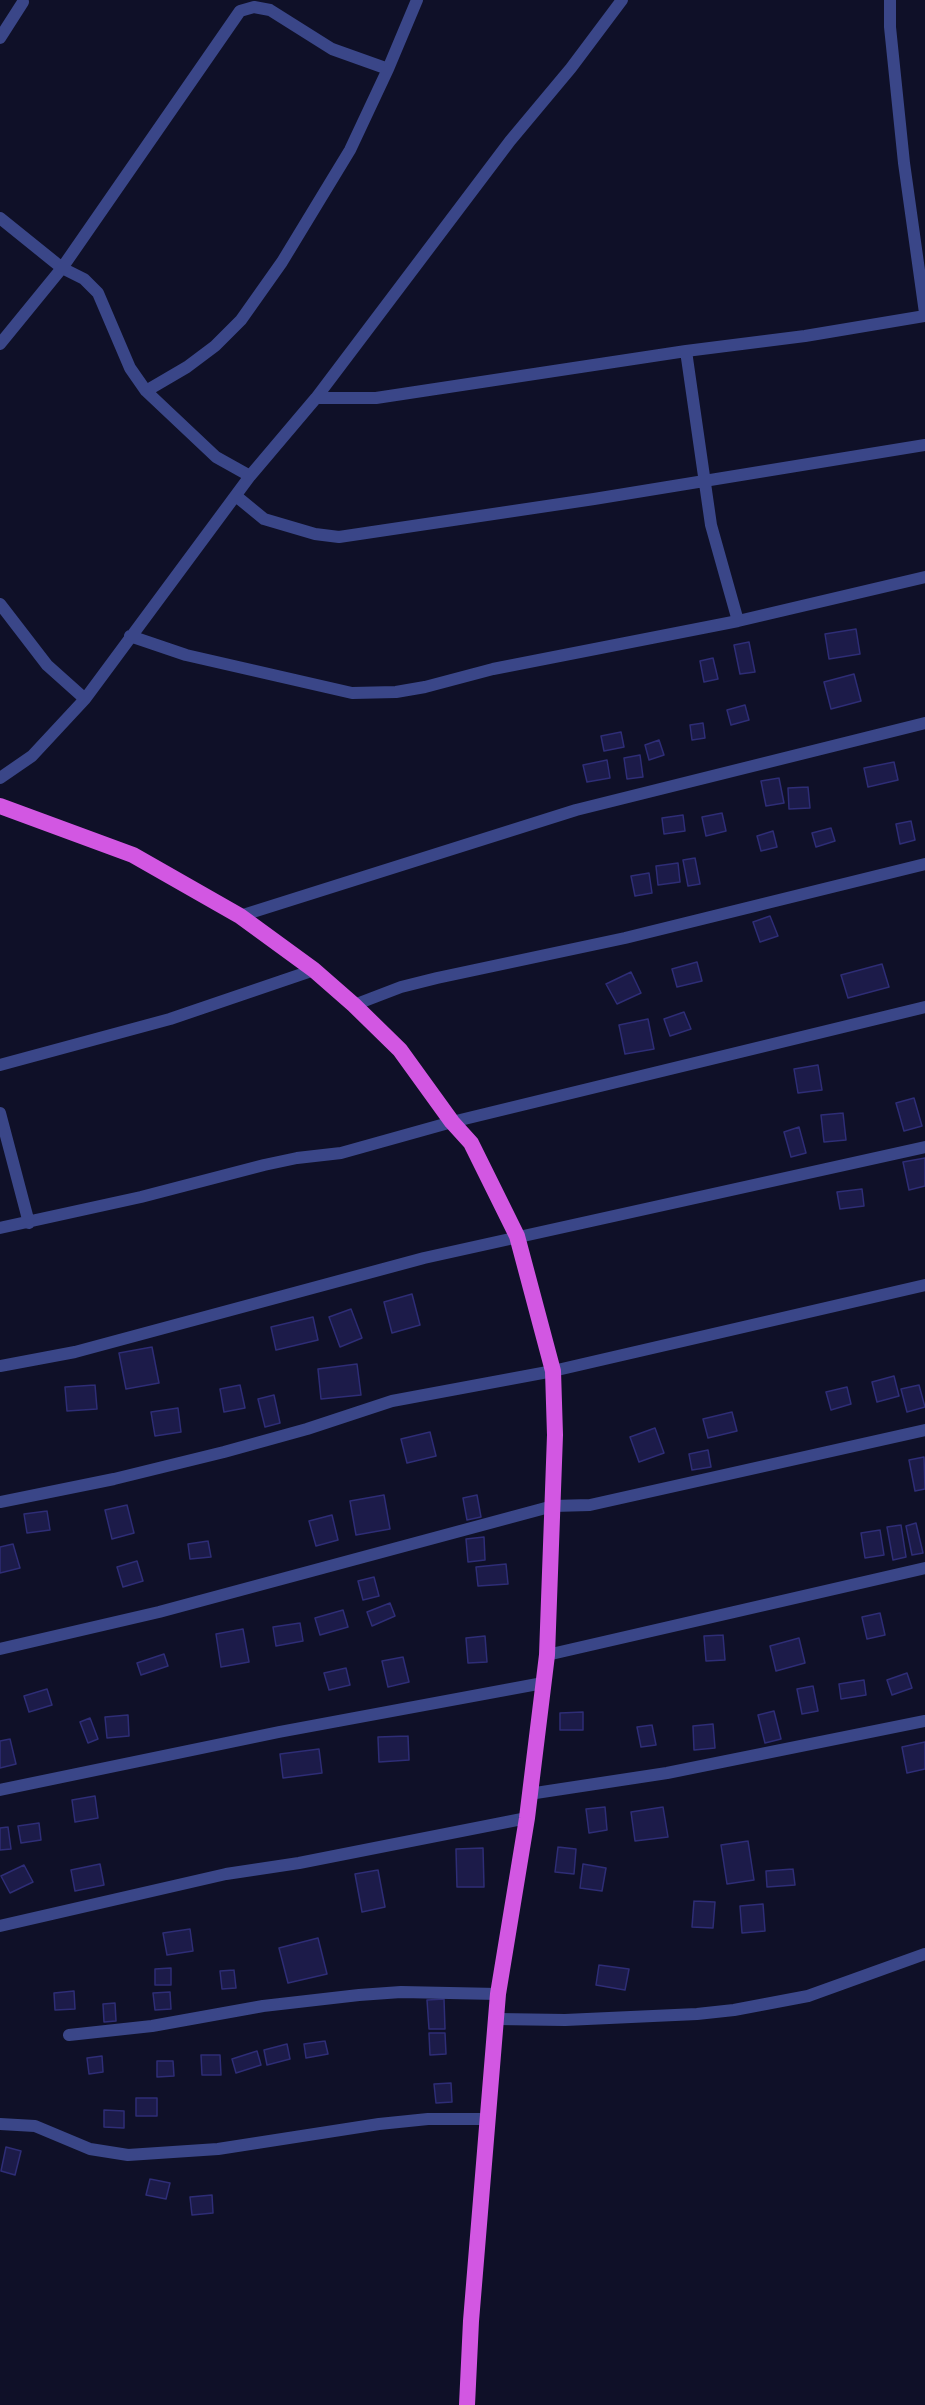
<!DOCTYPE html>
<style>
body{margin:0}
canvas{display:block;background:#0f1028}
</style>
<canvas width="925" height="2405"></canvas>
<script>
const g = document.querySelector('canvas').getContext('2d');
g.lineJoin = 'round';
function fillPath(path, color) {
  g.fillStyle = color;
  g.fill(path, 'evenodd');
}
function poly(rows) {
  const path = new Path2D();
  for (const r of rows) {
    path.moveTo(r[0], r[1]);
    for (let i = 2; i < r.length; i += 2) path.lineTo(r[i], r[i + 1]);
  }
  return path;
}
function stroke(path, color, width, dash) {
  g.strokeStyle = color;
  g.lineWidth = width;
  g.lineCap = dash ? 'butt' : 'round';
  g.setLineDash(dash || []);
  g.stroke(path);
}
const building = poly([
 [856,629,860,654,829,659,825,634,856,629],
 [749,642,755,672,740,674,734,645,749,642],
 [713,658,718,679,704,682,700,661,713,658],
 [854,674,861,701,831,709,824,682,854,674],
 [745,705,749,720,731,725,727,710,745,705],
 [703,723,705,738,692,740,690,725,703,723],
 [621,732,624,747,604,751,601,736,621,732],
 [659,740,664,755,649,760,645,745,659,740],
 [640,755,643,777,627,779,624,758,640,755],
 [607,760,610,778,587,782,583,765,607,760],
 [894,762,898,780,868,787,864,768,894,762],
 [779,778,784,803,766,806,761,781,779,778],
 [808,787,810,808,789,809,788,788,808,787],
 [722,813,726,831,706,836,702,817,722,813],
 [683,815,685,831,664,834,662,818,683,815],
 [911,821,915,840,900,844,896,824,911,821],
 [831,828,835,841,816,847,812,833,831,828],
 [773,831,777,847,761,851,757,836,773,831],
 [695,858,700,884,688,886,683,860,695,858],
 [678,863,680,882,658,885,656,866,678,863],
 [649,873,652,893,635,896,631,876,649,873],
 [770,916,778,936,760,942,753,922,770,916],
 [697,962,702,981,677,987,672,969,697,962],
 [882,964,889,987,848,998,841,975,882,964],
 [631,972,641,993,617,1004,606,984,631,972],
 [684,1012,691,1029,670,1036,664,1019,684,1012],
 [648,1019,654,1049,625,1054,619,1025,648,1019],
 [818,1065,822,1090,798,1093,794,1069,818,1065],
 [914,1098,922,1126,904,1131,896,1103,914,1098],
 [843,1113,846,1140,824,1142,821,1115,843,1113],
 [799,1127,806,1153,791,1157,784,1132,799,1127],
 [925,1158,925,1186,909,1190,903,1162,925,1158],
 [862,1189,864,1206,840,1209,837,1192,862,1189],
 [412,1294,420,1325,392,1333,384,1302,412,1294],
 [351,1309,362,1338,340,1347,329,1317,351,1309],
 [313,1317,318,1340,276,1350,271,1327,313,1317],
 [152,1347,159,1383,126,1389,119,1353,152,1347],
 [357,1364,361,1395,321,1399,318,1369,357,1364],
 [894,1376,899,1396,877,1402,872,1382,894,1376],
 [95,1385,97,1409,67,1411,65,1387,95,1385],
 [240,1385,245,1408,224,1412,220,1389,240,1385],
 [919,1385,925,1407,907,1412,901,1389,919,1385],
 [847,1387,851,1404,831,1410,826,1392,847,1387],
 [274,1395,280,1423,265,1427,258,1399,274,1395],
 [178,1408,181,1432,155,1436,151,1412,178,1408],
 [732,1412,737,1431,708,1438,703,1419,732,1412],
 [655,1428,664,1453,639,1462,630,1437,655,1428],
 [430,1432,436,1456,407,1463,401,1439,430,1432],
 [708,1450,711,1467,692,1470,689,1454,708,1450],
 [924,1457,925,1489,915,1491,909,1460,924,1457],
 [384,1495,390,1529,356,1535,350,1501,384,1495],
 [477,1495,481,1517,467,1520,463,1498,477,1495],
 [127,1505,134,1533,112,1539,105,1510,127,1505],
 [47,1511,50,1530,27,1533,24,1514,47,1511],
 [332,1515,338,1540,316,1546,309,1521,332,1515],
 [916,1523,923,1553,912,1555,906,1526,916,1523],
 [901,1525,906,1557,893,1560,887,1527,901,1525],
 [880,1530,884,1555,865,1558,861,1533,880,1530],
 [484,1537,485,1560,468,1562,466,1539,484,1537],
 [208,1541,211,1557,190,1559,188,1544,208,1541],
 [13,1544,20,1568,0,1573,0,1547,13,1544],
 [137,1561,143,1581,123,1587,117,1567,137,1561],
 [506,1564,508,1584,478,1586,476,1567,506,1564],
 [374,1577,379,1596,363,1600,358,1581,374,1577],
 [390,1603,395,1616,372,1626,367,1612,390,1603],
 [343,1610,348,1627,320,1635,315,1618,343,1610],
 [880,1613,885,1635,867,1639,862,1617,880,1613],
 [300,1623,303,1641,276,1646,273,1627,300,1623],
 [243,1629,249,1662,221,1667,216,1634,243,1629],
 [723,1635,725,1660,706,1661,704,1636,723,1635],
 [485,1636,487,1662,468,1663,466,1638,485,1636],
 [799,1638,805,1663,776,1671,770,1646,799,1638],
 [164,1654,168,1666,141,1675,137,1663,164,1654],
 [403,1657,409,1682,388,1687,382,1661,403,1657],
 [346,1668,350,1685,329,1690,324,1673,346,1668],
 [907,1673,912,1688,892,1695,887,1680,907,1673],
 [864,1680,866,1695,841,1699,839,1684,864,1680],
 [813,1686,818,1711,802,1714,797,1689,813,1686],
 [47,1689,52,1705,29,1712,24,1696,47,1689],
 [774,1711,781,1739,765,1743,758,1715,774,1711],
 [583,1712,583,1730,560,1730,560,1713,583,1712],
 [128,1715,129,1736,107,1738,105,1717,128,1715],
 [90,1718,98,1739,88,1743,80,1722,90,1718],
 [713,1724,715,1748,694,1750,693,1726,713,1724],
 [652,1725,656,1745,641,1747,637,1727,652,1725],
 [408,1736,409,1760,379,1762,378,1737,408,1736],
 [10,1739,16,1764,0,1768,0,1741,10,1739],
 [925,1742,925,1769,907,1773,902,1747,925,1742],
 [319,1749,322,1773,283,1778,280,1754,319,1749],
 [95,1796,98,1818,75,1822,72,1800,95,1796],
 [605,1807,607,1830,589,1833,586,1809,605,1807],
 [663,1807,668,1837,635,1841,631,1812,663,1807],
 [39,1823,41,1840,21,1843,18,1826,39,1823],
 [8,1827,11,1849,0,1850,0,1828,8,1827],
 [748,1841,754,1880,727,1884,721,1845,748,1841],
 [558,1847,576,1849,574,1874,555,1872,558,1847],
 [483,1848,484,1887,457,1887,456,1849,483,1848],
 [100,1864,104,1885,75,1891,71,1870,100,1864],
 [583,1864,606,1868,602,1891,580,1888,583,1864],
 [24,1865,33,1882,10,1893,1,1876,24,1865],
 [793,1869,795,1885,767,1887,766,1871,793,1869],
 [378,1870,385,1907,362,1912,355,1874,378,1870],
 [694,1901,715,1902,713,1928,692,1927,694,1901],
 [763,1904,765,1931,742,1933,740,1906,763,1904],
 [190,1929,193,1951,167,1955,163,1933,190,1929],
 [318,1938,327,1974,288,1983,279,1948,318,1938],
 [599,1965,629,1969,625,1990,596,1985,599,1965],
 [171,1968,171,1985,155,1985,155,1969,171,1968],
 [234,1970,236,1988,222,1989,220,1971,234,1970],
 [74,1991,75,2009,55,2010,54,1993,74,1991],
 [170,1992,171,2009,155,2010,153,1993,170,1992],
 [444,1999,445,2029,429,2029,427,2000,444,1999],
 [115,2003,116,2021,104,2022,103,2004,115,2003],
 [429,2033,445,2033,446,2054,430,2055,429,2033],
 [325,2041,328,2054,306,2058,304,2044,325,2041],
 [287,2044,290,2059,267,2065,264,2050,287,2044],
 [257,2051,261,2065,236,2073,232,2059,257,2051],
 [201,2055,220,2055,221,2075,202,2075,201,2055],
 [102,2056,103,2072,89,2074,87,2058,102,2056],
 [157,2061,173,2061,174,2076,157,2077,157,2061],
 [451,2083,452,2102,436,2103,434,2084,451,2083],
 [136,2098,157,2098,157,2116,136,2116,136,2098],
 [104,2110,124,2111,124,2128,104,2127,104,2110],
 [6,2147,21,2151,15,2175,1,2171,6,2147],
 [150,2179,170,2183,166,2199,146,2195,150,2179],
 [212,2195,213,2213,192,2215,190,2197,212,2195]
]);
const minor = poly([
 [890,0,890,27,904,163,925,313],
 [0,38,23,2],
 [0,218,62,268,84,279,98,293,130,368,146,391,216,457,250,476],
 [0,344,62,268,240,11,254,7,270,10,332,49,388,69],
 [686,351,711,525,738,621],
 [146,391,187,367,215,346,241,320,282,262,350,150,388,69,417,0],
 [316,398,376,398,686,351,805,336,925,316],
 [236,496,264,519,315,534,339,537,594,499,925,445],
 [0,604,47,665,85,699],
 [130,636,186,655,352,693,396,692,425,687,493,669,738,621,925,577],
 [0,778,32,756,85,699,250,476,316,398,510,141,571,68,622,0],
 [240,916,576,810,925,723],
 [354,1005,401,987,437,978,625,938,925,864],
 [0,1065,170,1019,314,970],
 [0,1113,29,1223],
 [0,1228,141,1197,264,1165,297,1158,341,1153,452,1122,925,1007],
 [0,1366,75,1352,424,1258,925,1147],
 [0,1502,114,1479,224,1452,307,1429,392,1401,553,1371,925,1285],
 [0,1649,159,1612,553,1506,590,1505,925,1430],
 [547,1655,925,1568],
 [0,1790,279,1732,543,1683],
 [529,1794,667,1773,925,1721],
 [0,1926,226,1874,299,1863,527,1818],
 [497,2019,565,2020,697,2014,734,2010,808,1996,925,1954],
 [69,2035,152,2026,263,2006,359,1995,401,1992,498,1994],
 [0,2124,35,2126,90,2149,128,2155,218,2149,379,2124,428,2119,489,2119]
]);
const trunk = poly([
 [0,806,133,855,240,916,314,970,354,1005,400,1050,452,1122,471,1143,517,1236,553,1371,555,1435,547,1655,527,1818,498,1994,471,2321,467,2405]
]);
fillPath(building, '#1c1b49');
stroke(building, '#2e2d76', 1.5);
stroke(minor, '#3a4688', 12);
stroke(trunk, '#d257e2', 16);
</script>
